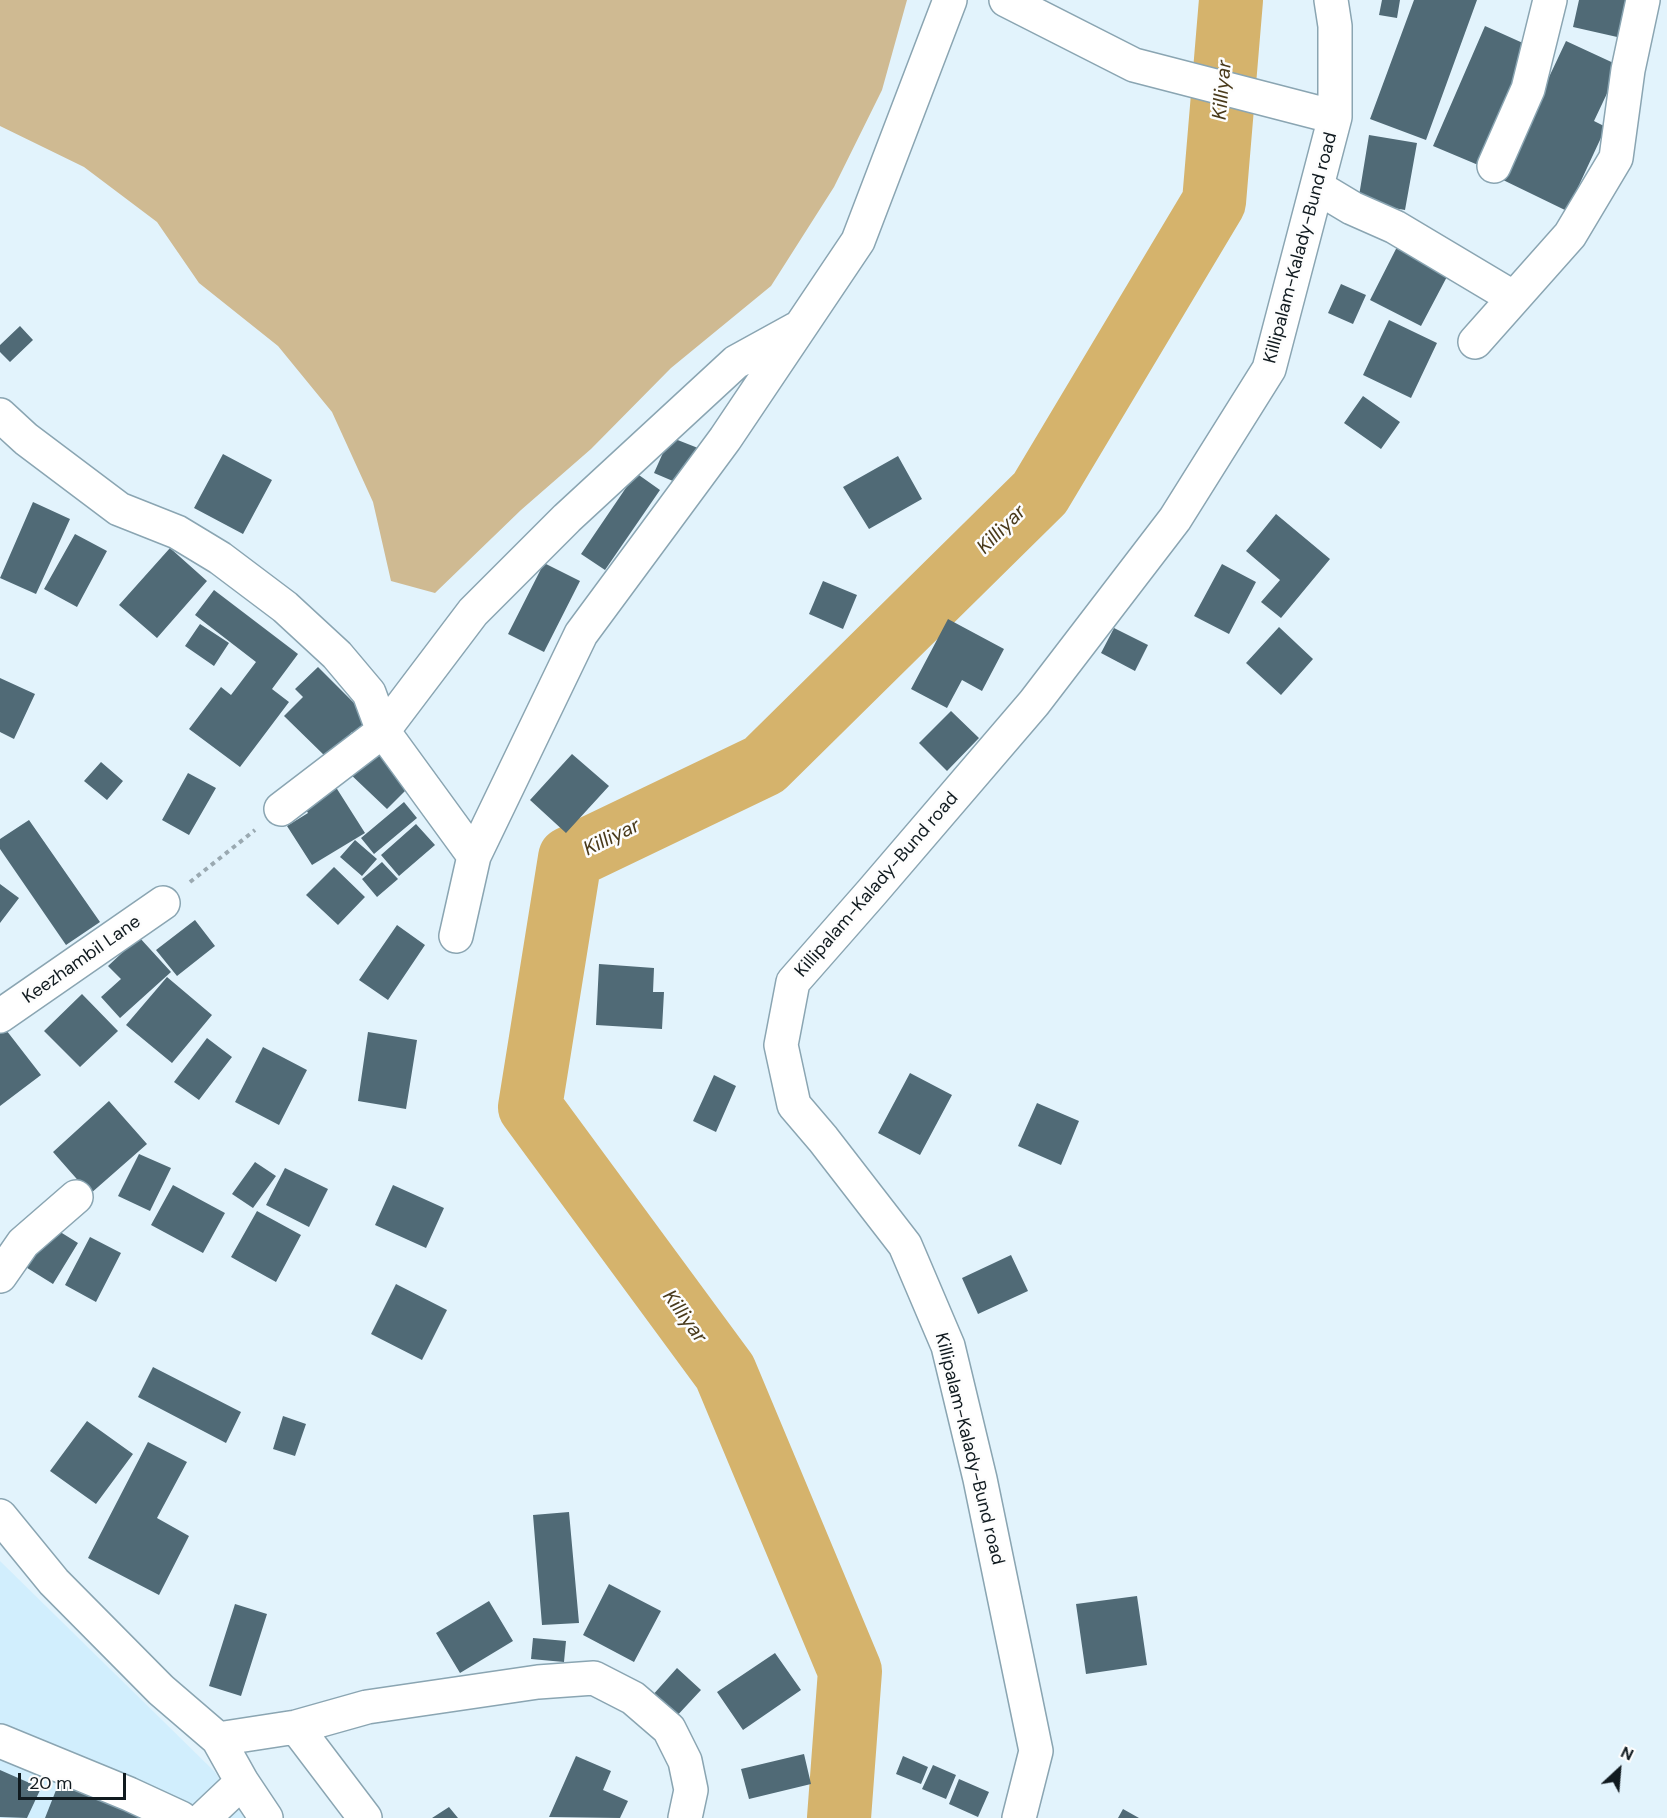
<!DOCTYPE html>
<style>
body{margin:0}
#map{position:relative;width:1667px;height:1818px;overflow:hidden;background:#e2f3fc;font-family:"DM Sans",sans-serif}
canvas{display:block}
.north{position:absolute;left:1589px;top:1740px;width:60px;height:60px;-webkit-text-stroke:4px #fdfdfd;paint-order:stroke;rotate:26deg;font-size:16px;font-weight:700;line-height:24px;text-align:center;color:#101a1f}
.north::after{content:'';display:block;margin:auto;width:21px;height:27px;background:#101a1f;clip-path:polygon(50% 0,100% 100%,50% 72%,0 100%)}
.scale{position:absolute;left:18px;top:1773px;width:108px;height:27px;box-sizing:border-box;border:3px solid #101a1f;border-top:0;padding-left:8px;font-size:18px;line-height:21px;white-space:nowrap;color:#101a1f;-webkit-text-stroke:4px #fdfdfd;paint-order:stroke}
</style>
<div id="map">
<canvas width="1667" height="1818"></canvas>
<div class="north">N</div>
<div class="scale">20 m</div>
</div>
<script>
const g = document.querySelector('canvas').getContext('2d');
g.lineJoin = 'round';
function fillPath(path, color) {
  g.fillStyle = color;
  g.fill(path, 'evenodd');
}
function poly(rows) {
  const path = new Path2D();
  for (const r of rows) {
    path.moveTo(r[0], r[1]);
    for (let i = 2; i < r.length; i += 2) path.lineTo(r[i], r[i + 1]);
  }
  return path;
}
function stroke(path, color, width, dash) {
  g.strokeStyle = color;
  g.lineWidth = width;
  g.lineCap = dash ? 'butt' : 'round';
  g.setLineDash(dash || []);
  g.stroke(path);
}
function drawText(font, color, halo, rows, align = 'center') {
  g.font = font + ' "DM Sans",sans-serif';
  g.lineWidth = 5;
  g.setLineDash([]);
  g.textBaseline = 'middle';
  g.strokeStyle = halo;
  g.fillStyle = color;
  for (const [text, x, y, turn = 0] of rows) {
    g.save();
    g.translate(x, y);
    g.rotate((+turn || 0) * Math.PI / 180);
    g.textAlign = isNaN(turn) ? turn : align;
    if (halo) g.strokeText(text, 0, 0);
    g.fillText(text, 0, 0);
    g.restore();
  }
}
const built = poly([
 [0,1561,215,1772,244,1818,0,1818]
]);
const green = poly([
 [0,0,907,0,882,90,834,187,771,286,671,368,591,449,521,510,435,593,391,581,373,502,332,412,278,346,199,283,157,222,84,167,0,126]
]);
const river = poly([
 [839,1818,850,1671,725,1372,530,1107,570,858,764,765,1040,493,1214,202,1231,0]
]);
const building = poly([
 [1382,0,1400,0,1397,18,1379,15],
 [1414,0,1477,0,1426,140,1370,119],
 [1579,0,1634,0,1626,39,1573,27],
 [1485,26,1534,48,1483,167,1433,146],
 [1566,41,1620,66,1594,121,1606,127,1567,211,1501,179],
 [1369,135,1417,143,1405,210,1358,202],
 [1398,245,1450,271,1421,326,1370,300],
 [1341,284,1366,295,1353,324,1328,313],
 [1389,320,1437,343,1411,398,1363,375],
 [20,326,33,340,10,362,0,352,0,345],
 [1363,396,1400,422,1381,449,1344,423],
 [670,437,703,450,687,487,654,473],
 [223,454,272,480,243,534,194,508],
 [898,456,922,499,869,529,843,487],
 [636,473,660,490,605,570,581,554],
 [33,502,70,519,36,594,0,578],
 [1276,514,1330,559,1281,618,1261,602,1280,580,1246,551],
 [75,534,107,551,77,607,44,589],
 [170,548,207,581,157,638,119,605],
 [544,563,580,581,544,652,508,634],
 [1222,564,1256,582,1229,634,1194,616],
 [823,581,857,595,843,629,809,614],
 [214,590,298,654,272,689,289,702,240,767,189,729,221,687,231,695,256,662,195,615],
 [948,619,1004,649,982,691,962,680,947,708,911,689],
 [200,624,229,643,214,666,185,646],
 [1279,627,1313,659,1281,695,1246,663],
 [1114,628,1148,645,1135,671,1101,653],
 [318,667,376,725,360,741,352,732,327,758,284,716,303,697,295,689],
 [0,678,35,694,14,739,0,732],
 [951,711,979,738,947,771,919,743],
 [371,746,411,785,387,809,347,771],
 [572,754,609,786,566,833,530,800],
 [101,762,123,781,107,800,84,781],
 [188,773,216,788,189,835,162,820],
 [332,781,365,833,312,865,287,826,308,813,300,800],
 [404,802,417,818,374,854,361,838],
 [29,820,100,922,66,945,0,849,0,839],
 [416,824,435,845,399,876,381,855],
 [355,840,377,859,362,876,340,857],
 [382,862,398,879,377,897,362,879],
 [334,867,365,897,338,925,306,895],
 [0,884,19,898,0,923],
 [195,920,215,946,177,976,156,950],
 [397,925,425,945,388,1000,359,980],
 [139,937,171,972,120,1018,101,997,121,979,108,966],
 [599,964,654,968,653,992,664,992,662,1029,596,1025],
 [167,977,212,1015,172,1063,126,1025],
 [82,994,118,1031,80,1067,44,1031],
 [3,1026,41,1075,0,1106,0,1028],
 [368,1032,417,1040,406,1109,358,1101],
 [207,1038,232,1057,199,1100,174,1082],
 [263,1047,307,1070,279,1125,235,1102],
 [910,1073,952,1095,920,1155,878,1133],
 [714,1075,736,1086,716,1132,693,1121],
 [109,1101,147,1144,90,1194,53,1152],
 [1037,1103,1079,1121,1061,1165,1018,1146],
 [139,1154,171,1168,150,1211,118,1196],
 [255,1162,276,1176,253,1208,232,1194],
 [285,1168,328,1189,309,1227,266,1205],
 [173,1185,225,1213,203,1253,151,1225],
 [393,1185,444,1208,426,1248,375,1225],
 [257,1211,301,1235,276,1282,231,1257],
 [49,1225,78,1243,53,1284,24,1266],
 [90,1237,121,1253,96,1302,65,1285],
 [1011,1255,1028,1291,978,1314,962,1278],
 [396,1284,447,1310,422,1360,371,1334],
 [153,1367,241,1412,226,1443,138,1397],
 [283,1416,306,1424,295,1456,273,1449],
 [87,1421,133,1454,96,1504,50,1471],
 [148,1442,187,1462,157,1518,189,1536,159,1595,88,1558],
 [569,1512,579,1623,542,1625,533,1515],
 [609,1584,661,1611,634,1662,583,1635],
 [1137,1596,1147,1665,1086,1674,1076,1604],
 [489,1601,513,1641,460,1673,436,1633],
 [235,1604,267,1614,241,1696,209,1686],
 [533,1638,566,1641,564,1662,531,1659],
 [775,1653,801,1690,743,1730,717,1692],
 [677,1668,701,1690,674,1719,651,1697],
 [804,1754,811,1784,749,1799,741,1769],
 [576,1756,611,1771,603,1790,628,1801,620,1818,549,1817],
 [903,1756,928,1767,921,1784,896,1774],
 [933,1765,956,1775,946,1799,922,1789],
 [0,1770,41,1788,27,1818,0,1817],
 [959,1779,989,1792,978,1817,949,1804],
 [60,1780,143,1818,45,1818],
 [449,1807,458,1818,432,1818],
 [1123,1809,1139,1818,1118,1818]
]);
const path = poly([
 [190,882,255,830]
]);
const minor = poly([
 [1006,0,1134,65,1335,117],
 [1494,166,1528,89,1550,0],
 [1317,187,1352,208,1395,227,1514,298],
 [1475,342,1570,235,1616,158,1628,70,1643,0],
 [0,415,26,439,119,509,177,532,220,558,285,607,337,655,369,693,383,731,474,856],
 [281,809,383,731,473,612,567,518,736,362,796,329],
 [456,936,474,856,581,634,725,439,858,241,950,0],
 [0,1016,163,903],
 [0,1276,23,1243,76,1197],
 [0,1516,54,1582,161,1690,218,1739,242,1782,266,1818],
 [296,1727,365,1818],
 [218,1739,296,1727,367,1707,538,1682,594,1678,633,1698,669,1729,685,1761,691,1790,685,1818],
 [0,1741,129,1794,181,1818],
 [204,1818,242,1782],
 [1019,1818,1036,1751,980,1479,948,1346,905,1245,823,1139,794,1105,781,1045,793,982,872,892,1034,703,1175,519,1269,369,1335,117,1335,26,1331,0]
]);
const streetNames = [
 ["Killipalam-Kalady-Bund road",1301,248,-75],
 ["Killipalam-Kalady-Bund road",877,885,-49],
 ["Keezhambil Lane",82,960,-35],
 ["Killipalam-Kalady-Bund road",969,1449,76]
];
const waterNames = [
 ["Killiyar",1223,90,-85],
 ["Killiyar",1002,530,-45],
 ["Killiyar",612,838,-26],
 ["Killiyar",684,1317,54]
];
fillPath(built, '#d1eefd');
fillPath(green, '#cfba92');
stroke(river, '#d5b36c', 64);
fillPath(building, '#506a76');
stroke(minor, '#8aa5b2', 36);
stroke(path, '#9aa9b1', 4, [4.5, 4.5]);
stroke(minor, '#fff', 33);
drawText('18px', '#101a1f', '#fdfdfd', streetNames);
drawText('italic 20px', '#493a1b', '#fdfdfd', waterNames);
</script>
